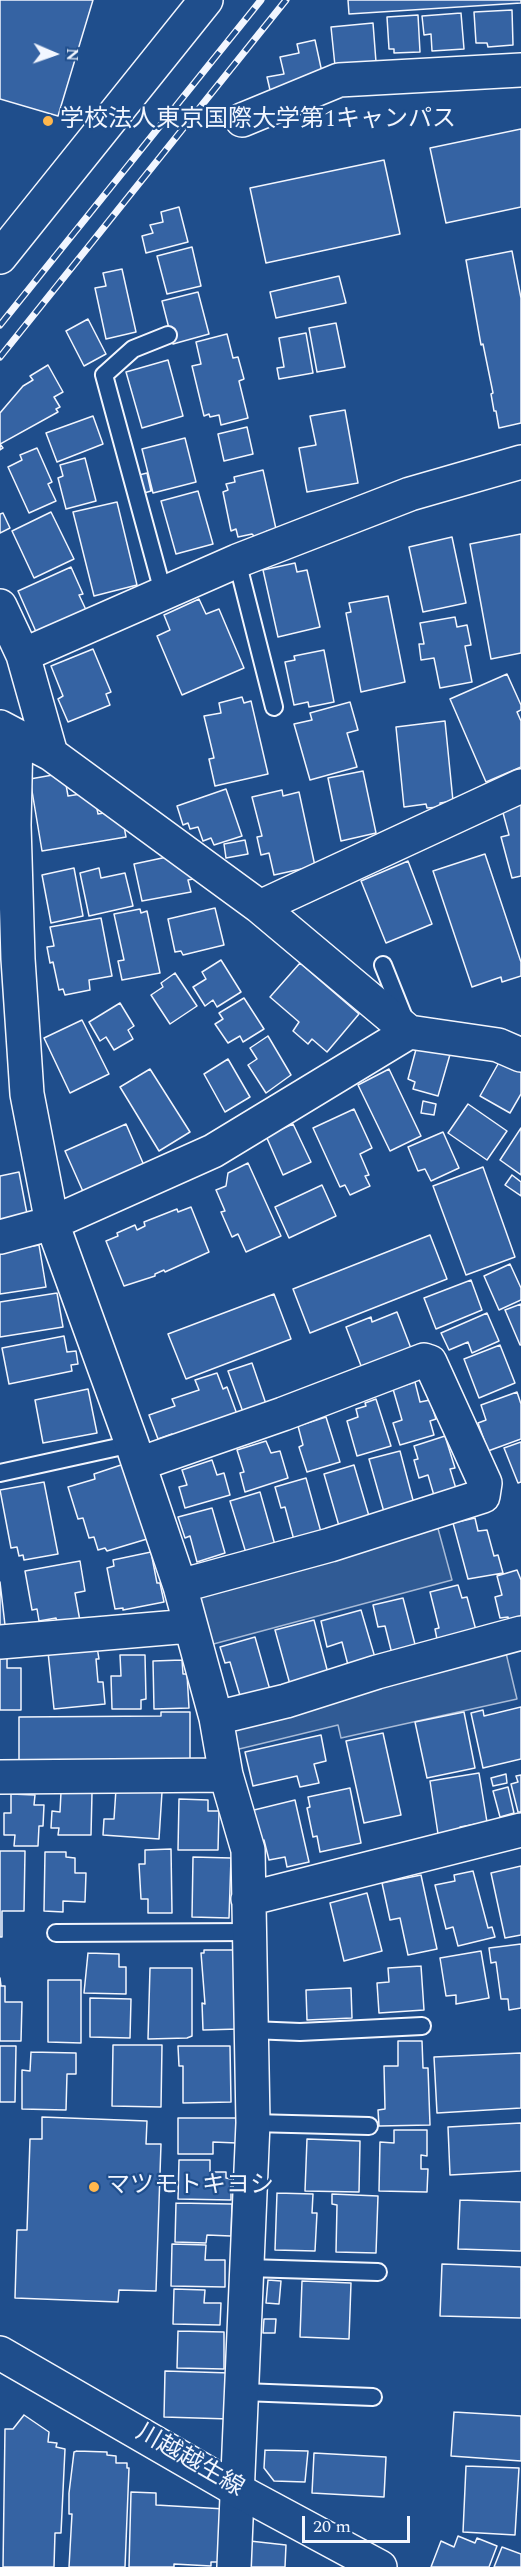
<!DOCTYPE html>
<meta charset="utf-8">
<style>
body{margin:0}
#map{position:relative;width:521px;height:2567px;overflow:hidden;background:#1f4e8c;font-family:Spectral,serif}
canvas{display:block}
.north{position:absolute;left:24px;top:24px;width:60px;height:60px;-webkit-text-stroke:4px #1f4e8c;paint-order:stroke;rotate:92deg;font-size:16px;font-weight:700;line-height:24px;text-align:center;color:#f2f6ff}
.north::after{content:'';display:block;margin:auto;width:21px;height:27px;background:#f2f6ff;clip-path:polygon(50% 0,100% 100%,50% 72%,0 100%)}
.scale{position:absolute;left:302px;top:2516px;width:108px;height:27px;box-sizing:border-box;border:3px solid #f2f6ff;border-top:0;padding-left:8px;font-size:18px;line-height:21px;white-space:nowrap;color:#f2f6ff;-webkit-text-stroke:4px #1f4e8c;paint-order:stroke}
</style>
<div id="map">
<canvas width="521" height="2567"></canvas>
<div class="north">N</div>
<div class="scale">20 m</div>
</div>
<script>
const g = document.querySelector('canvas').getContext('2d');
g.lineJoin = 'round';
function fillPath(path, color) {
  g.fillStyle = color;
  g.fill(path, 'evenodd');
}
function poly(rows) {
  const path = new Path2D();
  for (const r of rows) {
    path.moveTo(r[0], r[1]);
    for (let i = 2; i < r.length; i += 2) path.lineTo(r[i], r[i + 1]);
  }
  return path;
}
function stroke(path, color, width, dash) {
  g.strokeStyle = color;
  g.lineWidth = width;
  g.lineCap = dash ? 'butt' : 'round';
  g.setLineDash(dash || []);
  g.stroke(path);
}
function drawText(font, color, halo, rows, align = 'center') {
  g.font = font + ' Spectral,"Noto Sans JP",serif';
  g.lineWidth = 4.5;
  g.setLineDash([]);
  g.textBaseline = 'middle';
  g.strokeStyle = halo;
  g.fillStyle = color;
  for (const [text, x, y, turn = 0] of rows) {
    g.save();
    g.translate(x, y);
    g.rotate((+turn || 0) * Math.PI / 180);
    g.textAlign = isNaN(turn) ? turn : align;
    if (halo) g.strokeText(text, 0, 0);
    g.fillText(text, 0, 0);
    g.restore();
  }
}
const parking = poly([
 [437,1525,452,1580,206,1646,194,1609,205,1591,437,1525],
 [506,1653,517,1699,341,1738,338,1725,231,1751,229,1742,237,1727,506,1653]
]);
const building = poly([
 [0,0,93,0,58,116,0,99,0,0],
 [348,0,521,0,521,3,349,14,348,0],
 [512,10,513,45,488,47,487,43,476,43,474,12,512,10],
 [461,13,464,49,432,51,431,34,424,35,422,16,461,13],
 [418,15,420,52,394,53,394,49,389,49,387,17,418,15],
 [373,23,376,62,335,66,331,27,373,23],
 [315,40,323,77,270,90,267,77,284,74,280,57,299,53,297,44,315,40],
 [521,129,521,207,446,223,430,148,521,129],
 [384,160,400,234,266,263,250,188,384,160],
 [179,207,188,242,146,253,142,236,153,233,150,225,163,222,161,212,179,207],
 [192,247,201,286,167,294,157,256,192,247],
 [512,251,521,298,521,423,499,428,496,411,494,411,491,394,493,393,483,344,481,345,466,260,512,251],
 [122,269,136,332,106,339,95,288,106,286,103,273,122,269],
 [339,276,346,303,276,318,270,292,339,276],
 [198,292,209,334,173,344,162,301,198,292],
 [88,319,106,354,84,366,66,331,88,319],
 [336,323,345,367,317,372,309,328,336,323],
 [306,333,313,373,279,379,277,368,284,367,279,338,306,333],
 [227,334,233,358,238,357,244,379,239,381,248,418,221,425,219,415,210,417,209,414,204,416,192,366,201,364,196,342,227,334],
 [168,360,183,416,142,428,126,372,168,360],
 [48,365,63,392,54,397,60,407,56,409,58,412,0,444,3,448,0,450,0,413,23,386,33,380,30,376,48,365],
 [345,410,358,483,307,492,299,448,316,445,310,416,345,410],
 [93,416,103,444,57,462,46,433,93,416],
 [247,427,253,454,224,461,218,434,247,427],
 [185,438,196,482,153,493,142,449,185,438],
 [37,448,52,482,48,484,56,501,29,513,8,467,22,460,20,455,37,448],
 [85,458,96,501,66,509,58,478,63,476,60,465,85,458],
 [263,470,276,529,267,531,268,535,256,538,252,534,238,537,236,529,231,531,223,492,228,490,226,484,235,482,234,477,263,470],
 [147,473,151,491,144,493,139,475,147,473],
 [198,491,213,544,176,554,161,501,198,491],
 [117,502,137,585,94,596,73,512,117,502],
 [51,512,74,559,34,578,12,531,51,512],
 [3,513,10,528,0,533,0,514,3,513],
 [521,534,521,653,491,659,470,544,521,534],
 [452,537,466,603,423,612,409,547,452,537],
 [295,563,297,572,307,570,320,627,278,637,263,570,295,563],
 [71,567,83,594,79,595,87,612,37,634,18,591,71,567],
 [388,596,405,682,361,692,346,613,351,612,349,603,388,596],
 [199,599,206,614,219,609,244,668,182,695,157,636,170,630,164,615,199,599],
 [455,617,457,627,467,625,471,645,465,646,472,682,440,688,434,658,421,660,419,644,424,644,420,623,455,617],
 [93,649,111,692,106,694,110,705,68,722,58,699,63,696,51,666,93,649],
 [324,650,334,702,309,707,308,702,294,705,285,662,295,660,294,656,324,650],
 [507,674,521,705,521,710,517,712,521,721,521,767,486,782,450,699,507,674],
 [242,697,244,703,251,701,268,774,215,786,209,759,214,758,204,716,221,713,219,703,242,697],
 [350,702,358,730,347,733,357,767,310,780,294,724,312,720,310,713,350,702],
 [445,721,453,801,440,803,440,807,427,808,426,804,404,807,396,727,445,721],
 [363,771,376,833,341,841,328,778,363,771],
 [64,773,68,796,94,792,98,814,121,810,126,837,42,851,30,779,64,773],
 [226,789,242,836,214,845,211,838,203,841,198,827,190,829,188,823,183,825,177,806,226,789],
 [282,790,283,796,299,792,315,866,274,875,269,853,261,855,257,837,262,836,252,797,282,790],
 [521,804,521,876,512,878,501,837,509,835,502,809,521,804],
 [245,840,248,854,226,858,224,844,245,840],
 [181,854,190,865,193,879,188,880,191,892,142,901,134,864,181,854],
 [485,854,521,962,521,976,502,982,501,977,472,987,433,871,485,854],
 [408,861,432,924,386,943,361,881,408,861],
 [74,868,83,916,51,923,42,875,74,868],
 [99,868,101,878,125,873,133,906,89,916,80,873,99,868],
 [215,908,224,945,183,955,181,951,175,952,168,919,215,908],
 [140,909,141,913,147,911,160,973,122,980,118,961,124,960,114,914,140,909],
 [101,918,112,976,89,980,90,990,65,995,63,989,59,990,53,962,50,963,47,947,54,946,50,927,101,918],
 [221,960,241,992,217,1007,213,1000,205,1006,193,987,206,979,202,972,221,960],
 [300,963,359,1014,327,1052,312,1039,308,1044,293,1031,299,1022,270,997,300,963],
 [175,973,197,1006,170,1024,151,995,163,987,161,983,175,973],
 [244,998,264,1029,243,1042,240,1036,228,1043,215,1024,223,1019,219,1013,244,998],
 [120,1003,134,1026,128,1030,133,1039,114,1050,106,1037,100,1041,89,1022,120,1003],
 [82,1020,109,1074,70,1093,44,1038,82,1020],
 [268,1036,291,1075,266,1093,248,1065,257,1059,250,1048,268,1036],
 [418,1042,451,1051,438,1096,413,1089,415,1082,408,1079,418,1042],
 [502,1057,521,1068,521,1094,510,1113,480,1096,502,1057],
 [228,1059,250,1097,225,1112,204,1074,228,1059],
 [150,1069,190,1132,159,1151,120,1087,150,1069],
 [389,1069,421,1136,390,1151,358,1085,389,1069],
 [423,1101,436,1104,434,1115,421,1113,423,1101],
 [468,1104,507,1131,487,1160,448,1133,468,1104],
 [354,1109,372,1148,360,1154,369,1175,365,1176,370,1186,350,1195,345,1185,340,1187,313,1128,354,1109],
 [126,1124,146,1170,85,1196,65,1151,126,1124],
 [293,1124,311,1162,283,1175,266,1136,293,1124],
 [521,1128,521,1175,500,1160,521,1128],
 [443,1132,459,1168,431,1181,425,1169,418,1171,408,1147,443,1132],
 [248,1163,281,1236,246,1252,238,1234,232,1237,221,1212,225,1211,216,1190,226,1186,228,1173,248,1163],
 [483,1167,515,1257,466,1275,433,1186,483,1167],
 [19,1172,28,1219,0,1225,0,1176,19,1172],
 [512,1175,521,1182,521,1196,505,1185,512,1175],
 [322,1185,336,1216,289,1238,275,1207,322,1185],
 [191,1207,209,1252,165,1272,164,1270,155,1274,155,1276,124,1286,106,1241,118,1236,117,1233,135,1225,137,1230,145,1226,144,1222,177,1209,178,1212,191,1207],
 [430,1235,447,1279,310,1333,293,1289,430,1235],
 [39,1245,46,1287,0,1294,0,1252,39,1245],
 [510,1264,521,1288,521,1300,499,1310,484,1276,510,1264],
 [471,1280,482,1310,436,1329,424,1298,471,1280],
 [57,1293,63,1327,0,1337,0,1302,57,1293],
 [274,1294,291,1339,186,1379,168,1334,274,1294],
 [521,1304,521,1345,520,1345,505,1310,521,1304],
 [397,1312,412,1351,363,1371,346,1327,371,1317,372,1322,397,1312],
 [487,1313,499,1341,472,1353,468,1342,449,1350,441,1333,487,1313],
 [64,1336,67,1352,76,1351,78,1364,71,1365,72,1371,9,1384,2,1348,64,1336],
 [500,1345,515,1383,479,1398,464,1359,500,1345],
 [252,1363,266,1404,243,1412,228,1371,252,1363],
 [217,1373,223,1389,227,1387,238,1417,174,1440,172,1434,158,1439,149,1415,175,1406,172,1399,199,1390,195,1380,217,1373],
 [415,1382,420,1402,430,1400,436,1419,430,1421,434,1435,400,1445,393,1423,402,1420,393,1389,415,1382],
 [88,1389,97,1433,43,1443,35,1400,88,1389],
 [517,1392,521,1404,521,1439,488,1451,478,1423,486,1420,481,1405,517,1392],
 [376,1399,391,1446,357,1456,347,1421,358,1417,356,1409,366,1406,365,1403,376,1399],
 [326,1417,340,1462,307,1472,299,1447,303,1445,298,1426,326,1417],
 [445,1436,455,1468,450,1469,457,1492,435,1499,428,1475,419,1478,414,1460,418,1459,414,1446,445,1436],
 [266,1441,271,1453,280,1451,288,1478,245,1492,240,1473,244,1472,237,1450,266,1441],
 [521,1442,521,1482,518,1483,504,1448,521,1442],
 [400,1451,414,1504,384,1512,369,1459,400,1451],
 [212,1460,217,1475,224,1473,230,1495,185,1508,179,1487,187,1485,182,1470,212,1460],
 [124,1464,147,1539,107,1551,105,1548,98,1550,94,1537,89,1538,83,1518,78,1519,68,1487,95,1479,94,1474,124,1464],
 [354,1465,369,1516,339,1526,324,1474,354,1465],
 [306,1478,321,1532,294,1540,285,1507,281,1508,275,1487,306,1478],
 [44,1482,58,1554,24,1560,23,1555,19,1556,17,1547,11,1548,0,1490,44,1482],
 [260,1492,275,1545,246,1553,230,1501,260,1492],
 [212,1508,225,1553,197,1562,190,1536,185,1538,178,1517,212,1508],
 [475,1518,478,1531,487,1530,494,1556,498,1555,503,1573,468,1579,453,1523,475,1518],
 [151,1552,157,1583,160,1583,164,1602,123,1610,123,1608,115,1609,107,1568,114,1566,113,1560,151,1552],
 [80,1561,85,1591,75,1593,80,1621,58,1625,56,1618,39,1621,37,1609,32,1610,25,1571,80,1561],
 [517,1570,521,1580,521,1622,510,1625,508,1617,500,1618,495,1597,502,1595,497,1576,517,1570],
 [0,1582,5,1625,0,1625,0,1582],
 [458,1585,462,1598,467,1597,477,1634,438,1644,435,1629,439,1628,430,1592,458,1585],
 [403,1598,417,1652,393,1658,385,1626,378,1627,373,1605,403,1598],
 [361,1610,376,1661,349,1669,342,1642,327,1647,321,1621,361,1610],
 [314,1620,329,1677,291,1688,275,1630,314,1620],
 [255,1637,270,1690,241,1699,230,1662,225,1663,220,1647,255,1637],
 [97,1647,99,1659,96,1659,98,1682,103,1682,105,1704,54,1709,48,1652,97,1647],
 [0,1654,7,1654,7,1668,21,1668,21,1710,0,1710,0,1654],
 [120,1655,145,1655,146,1699,141,1700,141,1709,112,1709,111,1676,121,1676,120,1655],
 [182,1660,183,1674,187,1674,189,1708,154,1709,153,1661,182,1660],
 [521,1707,521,1759,483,1768,471,1713,483,1710,484,1716,521,1707],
 [161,1712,190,1712,190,1762,19,1765,19,1717,161,1716,161,1712],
 [464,1712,475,1768,427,1778,415,1722,464,1712],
 [383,1733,401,1815,364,1823,346,1741,383,1733],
 [321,1735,326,1761,314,1764,319,1783,300,1787,297,1776,253,1786,245,1752,321,1735],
 [479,1773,487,1822,460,1827,461,1831,438,1834,430,1781,479,1773],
 [506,1774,507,1783,493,1786,491,1778,506,1774],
 [521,1775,521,1812,518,1812,511,1784,518,1782,516,1776,521,1775],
 [508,1787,514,1813,500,1817,493,1791,508,1787],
 [350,1788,361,1843,320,1852,317,1836,313,1837,307,1808,310,1807,308,1797,350,1788],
 [116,1789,162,1792,159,1839,103,1835,104,1819,114,1819,116,1789],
 [61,1792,92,1793,91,1835,58,1835,59,1828,51,1828,52,1811,60,1812,61,1792],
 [11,1794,35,1795,34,1805,44,1805,43,1826,39,1826,38,1846,14,1846,15,1835,4,1835,4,1813,11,1813,11,1794],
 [179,1799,208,1800,208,1811,219,1811,218,1850,178,1850,179,1799],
 [295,1800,309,1862,287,1867,285,1857,269,1860,264,1840,256,1842,250,1811,295,1800],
 [171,1849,172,1913,148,1913,148,1899,141,1899,139,1864,145,1864,145,1850,171,1849],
 [0,1851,25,1851,24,1911,2,1911,2,1937,0,1937,0,1851],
 [45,1852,66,1852,66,1857,75,1858,75,1873,86,1873,85,1902,63,1901,63,1912,44,1911,45,1852],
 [193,1857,231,1858,229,1918,192,1917,193,1857],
 [521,1866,521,1935,505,1938,491,1873,521,1866],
 [473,1871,488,1928,492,1927,495,1937,458,1946,453,1927,446,1929,435,1885,455,1881,454,1875,473,1871],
 [421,1875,437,1949,408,1955,400,1918,390,1920,382,1883,421,1875],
 [367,1893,382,1951,344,1961,330,1903,367,1893],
 [521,1944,521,2008,509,2010,508,1999,501,1999,496,1962,491,1963,489,1948,521,1944],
 [204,1950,237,1950,239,2029,203,2030,202,2003,205,2004,201,1953,204,1953,204,1950],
 [481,1951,489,1998,456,2004,456,1995,446,1996,440,1958,481,1951],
 [88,1953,119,1954,119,1967,126,1967,126,1994,84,1993,88,1953],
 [421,1966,424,2010,379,2013,377,1983,389,1982,388,1968,421,1966],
 [150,1968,192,1968,192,2036,187,2038,148,2039,150,1968],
 [0,1978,1,1986,5,1986,5,2002,22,2002,21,2041,0,2041,0,1978],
 [48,1980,81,1980,81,2043,48,2042,48,1980],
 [351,1988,352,2018,307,2020,306,1990,351,1988],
 [90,1998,131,1999,130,2038,90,2037,90,1998],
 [398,2041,422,2041,423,2068,428,2068,430,2125,379,2126,378,2110,385,2109,384,2066,398,2066,398,2041],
 [113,2045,162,2045,161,2107,112,2106,113,2045],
 [0,2046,16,2046,15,2102,0,2102,0,2046],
 [178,2046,230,2046,231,2102,183,2103,183,2066,179,2066,178,2046],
 [31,2052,76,2053,76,2074,67,2074,66,2110,22,2109,22,2070,30,2071,31,2052],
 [521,2053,521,2108,437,2113,434,2057,521,2053],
 [42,2117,147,2121,146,2144,161,2144,156,2291,119,2290,118,2302,15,2298,17,2230,27,2230,30,2139,42,2139,42,2117],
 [178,2118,237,2118,237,2143,213,2142,213,2154,178,2154,178,2118],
 [521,2123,521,2171,450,2175,448,2127,521,2123],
 [394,2130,427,2130,427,2156,421,2155,421,2169,428,2169,427,2192,379,2191,380,2142,394,2143,394,2130],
 [307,2139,360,2141,359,2192,305,2191,307,2139],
 [179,2160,210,2160,210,2172,226,2172,226,2178,231,2179,231,2200,178,2199,179,2160],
 [277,2193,313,2194,312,2213,317,2213,315,2251,275,2250,277,2193],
 [332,2194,378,2196,376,2253,336,2252,337,2205,332,2204,332,2194],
 [460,2200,521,2202,521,2251,458,2249,460,2200],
 [176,2203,232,2204,231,2236,207,2235,206,2243,175,2242,176,2203],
 [172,2244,206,2245,205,2260,225,2260,225,2287,171,2286,172,2244],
 [442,2264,521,2267,521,2318,440,2316,442,2264],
 [268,2280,281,2281,279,2304,266,2303,268,2280],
 [302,2281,351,2283,349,2339,300,2337,302,2281],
 [174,2289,205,2290,204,2303,221,2303,220,2325,173,2324,174,2289],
 [264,2319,276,2319,275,2333,263,2333,264,2319],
 [178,2331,224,2332,224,2369,177,2368,178,2331],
 [165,2371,230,2373,229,2419,164,2417,165,2371],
 [454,2412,521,2416,521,2461,451,2456,454,2412],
 [24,2415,49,2432,48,2442,57,2443,56,2447,65,2449,61,2533,55,2533,54,2567,3,2567,5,2429,13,2429,24,2415],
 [265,2450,308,2451,305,2482,274,2481,264,2468,265,2450],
 [77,2451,107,2452,107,2455,116,2456,116,2463,127,2463,127,2468,129,2468,125,2567,69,2567,72,2514,69,2514,69,2493,74,2452,77,2451],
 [314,2453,386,2457,384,2497,312,2493,314,2453],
 [466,2466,519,2468,515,2535,463,2532,466,2466],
 [131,2492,156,2493,156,2505,225,2509,222,2562,211,2562,211,2566,174,2564,174,2567,129,2567,131,2492],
 [458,2536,475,2543,477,2538,497,2546,489,2567,431,2567,441,2541,454,2547,458,2536],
 [250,2541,286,2545,285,2567,248,2567,250,2541],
 [502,2547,521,2554,521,2567,494,2567,502,2547]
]);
const lane = poly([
 [237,561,274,707],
 [163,592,104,375,133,349,168,335],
 [383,965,405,1020],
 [0,1473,132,1444],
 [56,1933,249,1932],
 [252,2030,300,2032,422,2026],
 [253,2123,369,2126],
 [248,2268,378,2272],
 [243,2392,373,2397]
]);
const street = poly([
 [242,120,339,80,521,70],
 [0,257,206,0],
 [0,606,23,655,51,754],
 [23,655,237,561,410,494,521,462],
 [0,727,51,754,260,907,409,1032,498,1045,521,1055],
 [16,736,14,825,18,959,27,1094,52,1223,213,1151,409,1032],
 [260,907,521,786],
 [0,1237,52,1223,132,1444,180,1586,216,1718,226,1775,248,1850,253,2123,234,2567],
 [139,1464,283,1414,424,1360,430,1362,485,1483,483,1496,330,1545,180,1586],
 [0,1642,190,1626],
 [216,1718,286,1701,377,1672,521,1633],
 [0,1777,226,1775],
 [248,1899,521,1830]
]);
const secondary = poly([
 [0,2353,237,2490,380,2567]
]);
const rail = poly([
 [0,325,261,0],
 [0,357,286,0]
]);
const markers = [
 [48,121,6,"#ffb74d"],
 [94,2187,6,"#ffb74d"]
];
const poiNames = [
 ["学校法人東京国際大学第1キャンパス",60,121],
 ["マツモトキヨシ",106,2187]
];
const streetNames = [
 ["川越越生線",189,2462,30]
];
fillPath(parking, '#305b95');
stroke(parking, '#a8bbd7', 1.5);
fillPath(building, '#3563a3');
stroke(building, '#f2f6ff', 1.5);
stroke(lane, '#f2f6ff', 20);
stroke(street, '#f2f6ff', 36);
stroke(secondary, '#f2f6ff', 36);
stroke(lane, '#1f4e8c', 16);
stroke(street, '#1f4e8c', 33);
stroke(secondary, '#1f4e8c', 33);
stroke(rail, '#f2f6ff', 7);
stroke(rail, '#1f4e8c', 4.5, [14]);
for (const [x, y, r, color] of markers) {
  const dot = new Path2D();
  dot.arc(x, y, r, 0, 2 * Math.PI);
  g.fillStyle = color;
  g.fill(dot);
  stroke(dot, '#1f4e8c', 2);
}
drawText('24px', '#f2f6ff', '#1f4e8c', poiNames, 'left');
drawText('24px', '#f2f6ff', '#1f4e8c', streetNames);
</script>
